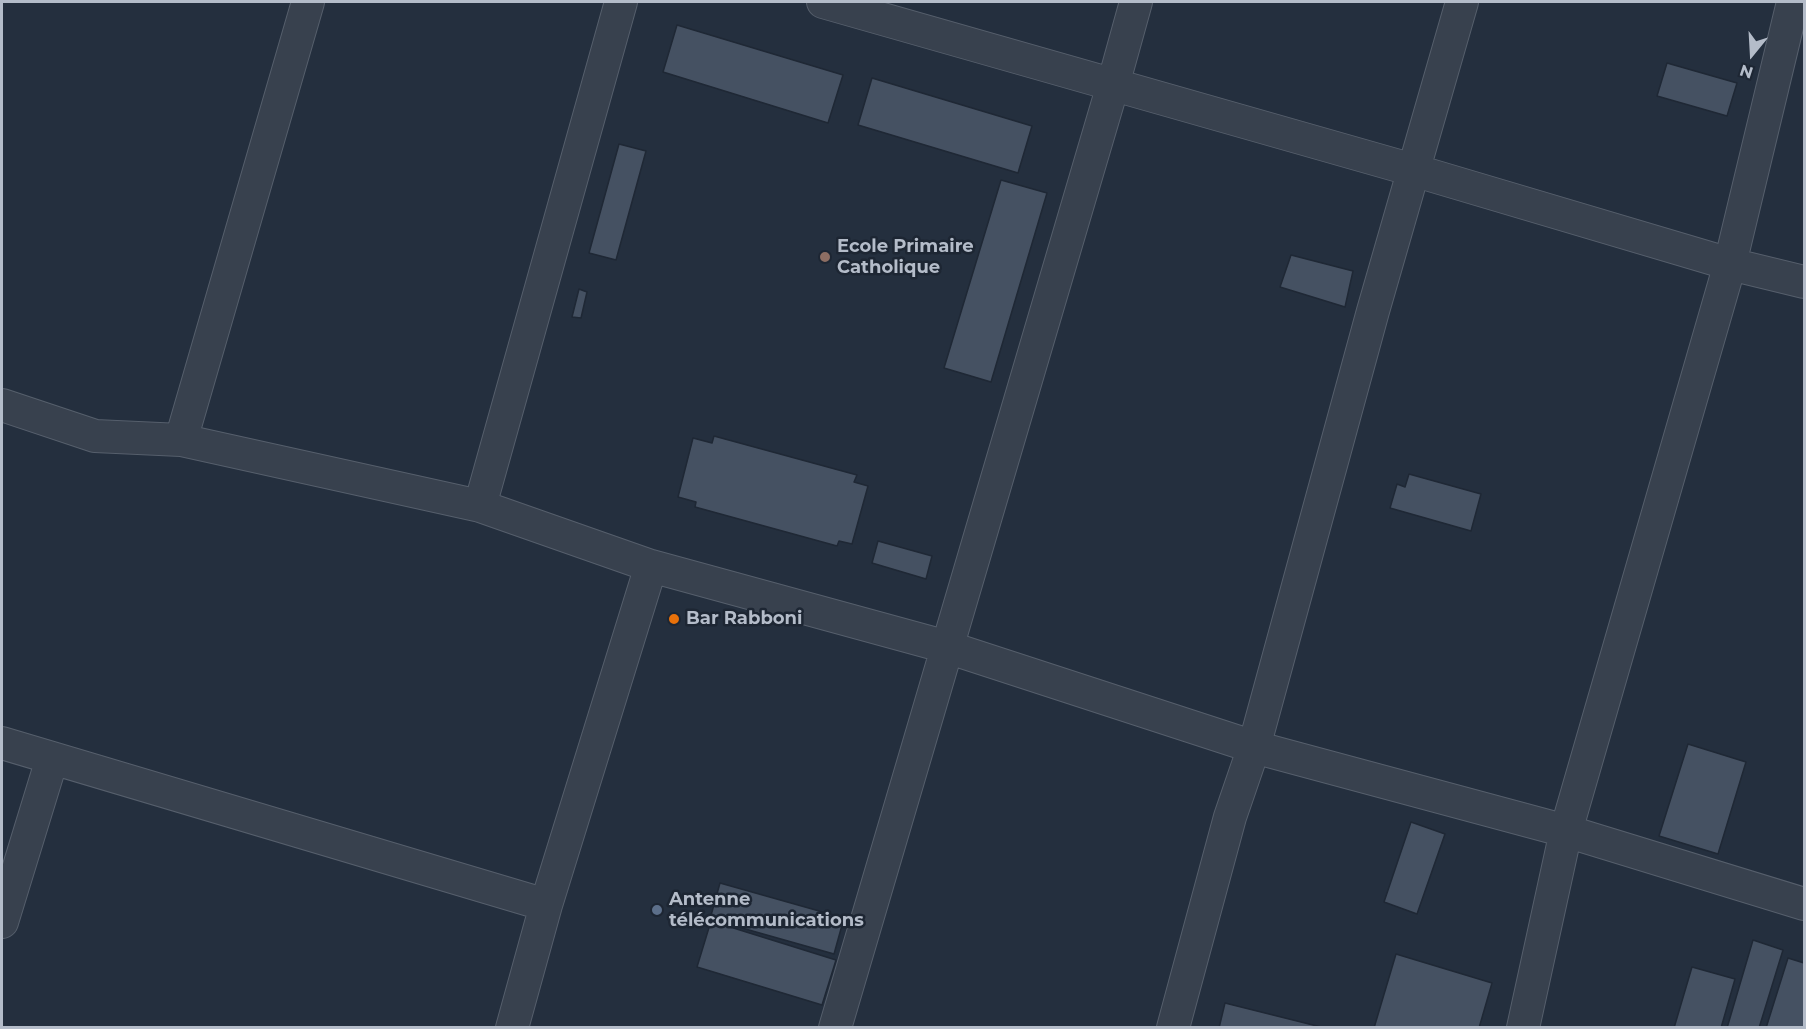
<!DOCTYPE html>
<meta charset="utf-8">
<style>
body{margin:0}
#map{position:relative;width:1806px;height:1029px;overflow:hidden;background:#242f3e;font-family:Montserrat,sans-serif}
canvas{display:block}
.frame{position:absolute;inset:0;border:3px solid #b4bcc9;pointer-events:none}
.north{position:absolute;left:1722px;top:24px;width:60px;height:60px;-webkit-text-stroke:4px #1d2633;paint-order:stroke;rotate:198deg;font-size:16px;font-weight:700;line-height:24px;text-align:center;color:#b4bcc9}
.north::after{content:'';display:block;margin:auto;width:21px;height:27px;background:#b4bcc9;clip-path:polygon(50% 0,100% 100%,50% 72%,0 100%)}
</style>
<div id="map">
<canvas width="1806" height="1029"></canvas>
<div class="frame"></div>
<div class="north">N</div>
</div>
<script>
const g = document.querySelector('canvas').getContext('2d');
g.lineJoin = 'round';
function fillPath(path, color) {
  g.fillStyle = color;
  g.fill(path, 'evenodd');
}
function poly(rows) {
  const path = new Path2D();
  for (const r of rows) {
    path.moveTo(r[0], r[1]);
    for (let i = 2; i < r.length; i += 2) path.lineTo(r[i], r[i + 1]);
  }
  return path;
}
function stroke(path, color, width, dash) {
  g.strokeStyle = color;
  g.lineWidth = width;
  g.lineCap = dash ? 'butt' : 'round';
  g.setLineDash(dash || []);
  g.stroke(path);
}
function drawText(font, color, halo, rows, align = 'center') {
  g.font = font + ' Montserrat,sans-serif';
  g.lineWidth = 5;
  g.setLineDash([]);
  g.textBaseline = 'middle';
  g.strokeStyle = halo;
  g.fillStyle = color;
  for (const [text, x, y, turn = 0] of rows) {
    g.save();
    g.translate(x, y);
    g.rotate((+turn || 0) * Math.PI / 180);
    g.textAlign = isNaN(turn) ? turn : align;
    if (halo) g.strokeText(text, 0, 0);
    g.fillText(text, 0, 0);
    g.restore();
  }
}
const building = poly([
 [677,25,843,75,828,123,663,72,677,25],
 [1667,63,1737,83,1727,116,1657,96,1667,63],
 [872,78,1032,126,1018,173,858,125,872,78],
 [619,144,646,151,616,260,589,253,619,144],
 [1001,180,1047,193,991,382,944,368,1001,180],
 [1291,255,1353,271,1345,307,1280,287,1291,255],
 [579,289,587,292,581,318,572,317,579,289],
 [714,436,857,475,854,482,868,486,852,544,839,541,837,546,695,507,696,502,678,497,693,438,712,443,714,436],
 [1409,474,1481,494,1471,531,1390,508,1397,484,1405,487,1409,474],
 [878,541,932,556,926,579,872,563,878,541],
 [1688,744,1746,762,1718,854,1659,836,1688,744],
 [1411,822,1445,834,1417,914,1384,902,1411,822],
 [720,883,844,918,834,954,710,919,720,883],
 [711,921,836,960,822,1005,697,967,711,921],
 [1753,940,1783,950,1759,1028,1727,1028,1753,940],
 [1396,954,1492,983,1479,1028,1374,1028,1396,954],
 [1788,958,1804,963,1804,1028,1766,1028,1788,958],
 [1692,967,1735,979,1721,1028,1674,1028,1692,967],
 [1225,1003,1325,1028,1219,1028,1225,1003]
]);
const street = poly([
 [823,2,1413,170,1730,264,1804,282],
 [2,405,95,436,181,440,480,506,651,566,947,647,1254,747,1566,831,1804,904],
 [181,440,308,2],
 [480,506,621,2],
 [2,743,546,905],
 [2,922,52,759],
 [512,1028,546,905,651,566],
 [835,1028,1113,85,1136,2],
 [1173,1028,1230,817,1254,747,1373,311,1462,2],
 [1523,1028,1566,831,1730,264,1793,2]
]);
const markers = [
 [825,257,6,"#8d6e63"],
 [674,619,6,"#e8710a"],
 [657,910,6,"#5c6f8a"]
];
const poiNames = [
 ["Ecole Primaire",837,247],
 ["Catholique",837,268],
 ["Bar Rabboni",686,619],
 ["Antenne",669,900],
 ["télécommunications",669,921]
];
fillPath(building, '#455162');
stroke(building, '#1f2835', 1.5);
stroke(street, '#565f6c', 34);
stroke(street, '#38414e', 32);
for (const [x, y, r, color] of markers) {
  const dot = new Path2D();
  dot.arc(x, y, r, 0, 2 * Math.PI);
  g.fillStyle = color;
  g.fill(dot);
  stroke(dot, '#1d2633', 2);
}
drawText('bold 18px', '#b4bcc9', '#1d2633', poiNames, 'left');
</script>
